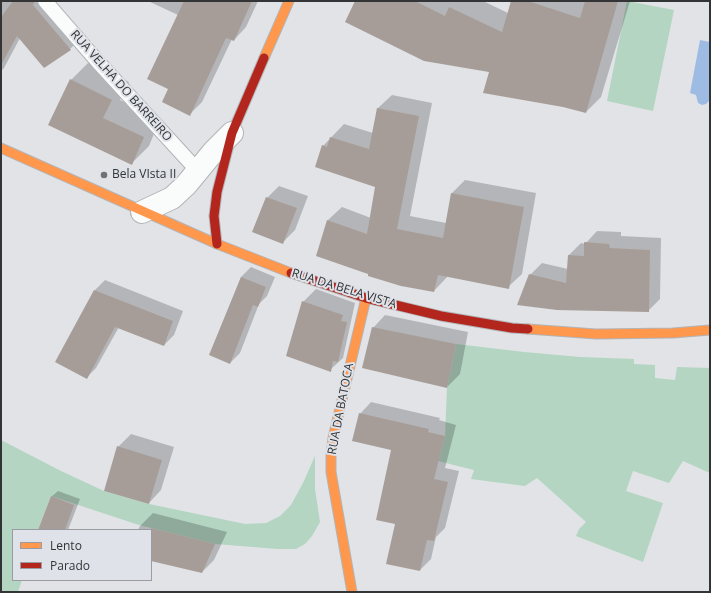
<!DOCTYPE html>
<style>
body{margin:0}
#map{position:relative;width:711px;height:593px;overflow:hidden;background:#e1e3e6;font-family:"Open Sans",sans-serif}
canvas{display:block}
.frame{position:absolute;inset:0;border:2px solid #323436;pointer-events:none}
.legend{position:absolute;left:12px;top:529px;width:140px;height:52px;box-sizing:border-box;background:#dfe2e8;border:1px solid #9a9ca1;margin:0;padding:5px 7px;list-style:none;font-size:12px;color:#323436}
.legend li{display:flex;align-items:center;gap:8px;height:20px}
.legend b{width:20px;border:1px solid #9a9ca1}
</style>
<div id="map">
<canvas width="711" height="593"></canvas>
<div class="frame"></div>
<ul class="legend">
<li><b style="height:5px;background:#ff974d"></b>Lento</li>
<li><b style="height:5px;background:#b3261e"></b>Parado</li>
</ul>
</div>
<script>
const g = document.querySelector('canvas').getContext('2d');
g.lineJoin = 'round';
function fillPath(path, color) {
  g.fillStyle = color;
  g.fill(path, 'evenodd');
}
function poly(rows) {
  const path = new Path2D();
  for (const r of rows) {
    path.moveTo(r[0], r[1]);
    for (let i = 2; i < r.length; i += 2) path.lineTo(r[i], r[i + 1]);
  }
  return path;
}
function stroke(path, color, width, dash) {
  g.strokeStyle = color;
  g.lineWidth = width;
  g.lineCap = dash ? 'butt' : 'round';
  g.setLineDash(dash || []);
  g.stroke(path);
}
function drawText(font, color, halo, rows, align = 'center') {
  g.font = font + ' "Open Sans",sans-serif';
  g.lineWidth = 4;
  g.setLineDash([]);
  g.textBaseline = 'middle';
  g.strokeStyle = halo;
  g.fillStyle = color;
  for (const [text, x, y, turn = 0] of rows) {
    g.save();
    g.translate(x, y);
    g.rotate((+turn || 0) * Math.PI / 180);
    g.textAlign = isNaN(turn) ? turn : align;
    if (halo) g.strokeText(text, 0, 0);
    g.fillText(text, 0, 0);
    g.restore();
  }
}
const green = poly([
 [627,1,674,10,653,111,607,101],
 [456,344,524,352,580,357,634,359,634,364,655,365,655,378,675,380,677,367,710,368,710,473,683,461,669,483,633,471,626,491,663,503,643,562,576,536,579,529,586,522,537,478,525,486,471,479,474,470,422,457,439,459,445,436,447,388],
 [1,440,61,471,104,491,149,504,245,524,266,523,280,516,291,505,303,483,315,456,315,489,320,522,312,536,305,544,296,549,278,549,215,544,139,525,51,496,38,530,13,530,13,580,22,580,18,592,1,592]
]);
const water = poly([
 [700,40,710,42,710,98,709,101,706,104,702,105,698,103,696,95,690,93]
]);
const shadow = poly([
 [1,1,51,1,82,37,70,49,45,67,20,38,4,68,1,71],
 [148,1,258,1,246,27,234,40,232,39,202,102,189,115,169,88,178,15],
 [356,1,483,1,508,13,512,1,630,1,601,97,586,112,491,72],
 [89,62,129,82,120,100,160,119,149,146,132,163,71,80],
 [392,95,432,103,410,216,446,223,452,193,465,180,536,193,522,274,508,287,448,276,434,291,317,256,328,220,342,207,371,218,376,186,323,146,344,124,373,133,378,108],
 [279,186,308,196,295,230,282,243,267,198],
 [597,231,621,232,621,236,661,238,660,299,648,311,530,275,542,263,568,269,569,255,581,243,585,244],
 [251,267,275,277,267,296,259,304,240,353,230,363,210,355,241,277],
 [105,280,183,311,174,335,164,345,119,327,96,368,86,378,95,290],
 [316,289,355,303,343,358,330,370,303,302],
 [385,315,468,332,460,374,447,387,373,328],
 [371,402,440,418,439,420,456,425,445,468,459,471,445,528,436,537,431,559,420,570,396,523,392,449,360,414],
 [131,434,174,447,161,490,149,503,118,447],
 [58,491,80,499,68,530,47,530,51,497],
 [153,513,227,532,214,560,202,572,151,560,151,530,138,530,140,526]
]);
const building = poly([
 [13,1,35,1,33,5,71,50,44,68,17,36,1,65,1,17],
 [184,1,252,1,234,41,226,38,190,116,162,102,168,89,147,79],
 [355,1,415,1,445,16,449,7,502,32,511,1,528,1,580,18,585,1,618,1,586,113,563,107,483,93,489,72,424,61,345,22],
 [70,79,112,100,103,118,144,137,132,165,48,125],
 [377,108,419,116,397,229,443,238,451,193,524,207,509,289,438,275,434,292,401,286,368,276,368,274,316,256,327,220,367,234,375,187,315,167,322,145,327,147,330,137,369,149],
 [266,197,297,208,283,244,252,232],
 [584,242,609,244,610,248,650,250,649,312,557,310,517,305,529,274,566,283,568,255,584,256],
 [241,277,266,287,258,307,253,305,230,364,209,355],
 [94,290,173,321,164,346,115,327,87,379,55,362],
 [302,301,343,315,341,321,347,322,338,362,333,361,331,372,286,356],
 [372,327,456,344,447,388,362,368],
 [359,413,429,429,428,432,445,436,434,479,448,482,434,541,427,540,420,571,386,564,395,524,376,520,391,450,352,441],
 [117,446,162,460,149,504,104,491],
 [51,496,74,505,65,530,38,530],
 [151,528,215,544,202,573,151,561]
]);
const lane = poly([
 [45,1,98,62,198,171]
]);
const street = poly([
 [142,212,172,198,186,185,214,151,232,133]
]);
const slow = poly([
 [264,58,289,1],
 [1,148,217,244,291,273],
 [528,329,596,334,673,333,710,330],
 [352,592,331,472,331,456,333,438,366,298]
]);
const jam = poly([
 [217,244,214,216,217,192,232,133,264,58],
 [291,273,366,298,441,316,512,328,528,329]
]);
const markers = [
 [104,175,4,"#6f7174"]
];
const streetNames = [
 ["RUA VELHA DO BARREIRO",121,86,48],
 ["RUA DA BELA VISTA",344,289,17],
 ["RUA DA BATOCA",341,409,-79]
];
const poiNames = [
 ["Bela VIsta II",112,175]
];
fillPath(green, '#b3d5c2');
fillPath(water, '#9ebce3');
fillPath(shadow, '#0003');
fillPath(building, '#a79d98');
stroke(lane, '#b3b4b7', 16);
stroke(street, '#b3b4b7', 24);
stroke(slow, '#b3b4b7', 11);
stroke(jam, '#b3b4b7', 11);
stroke(lane, '#fafbfb', 14);
stroke(street, '#fafbfb', 22);
stroke(slow, '#ff974d', 9);
stroke(jam, '#b3261e', 9);
for (const [x, y, r, color] of markers) {
  const dot = new Path2D();
  dot.arc(x, y, r, 0, 2 * Math.PI);
  g.fillStyle = color;
  g.fill(dot);
  stroke(dot, '#dfe2e8', 1.5);
}
drawText('12px', '#323436', '#dfe2e8', streetNames);
drawText('12px', '#323436', '#dfe2e8', poiNames, 'left');
</script>
